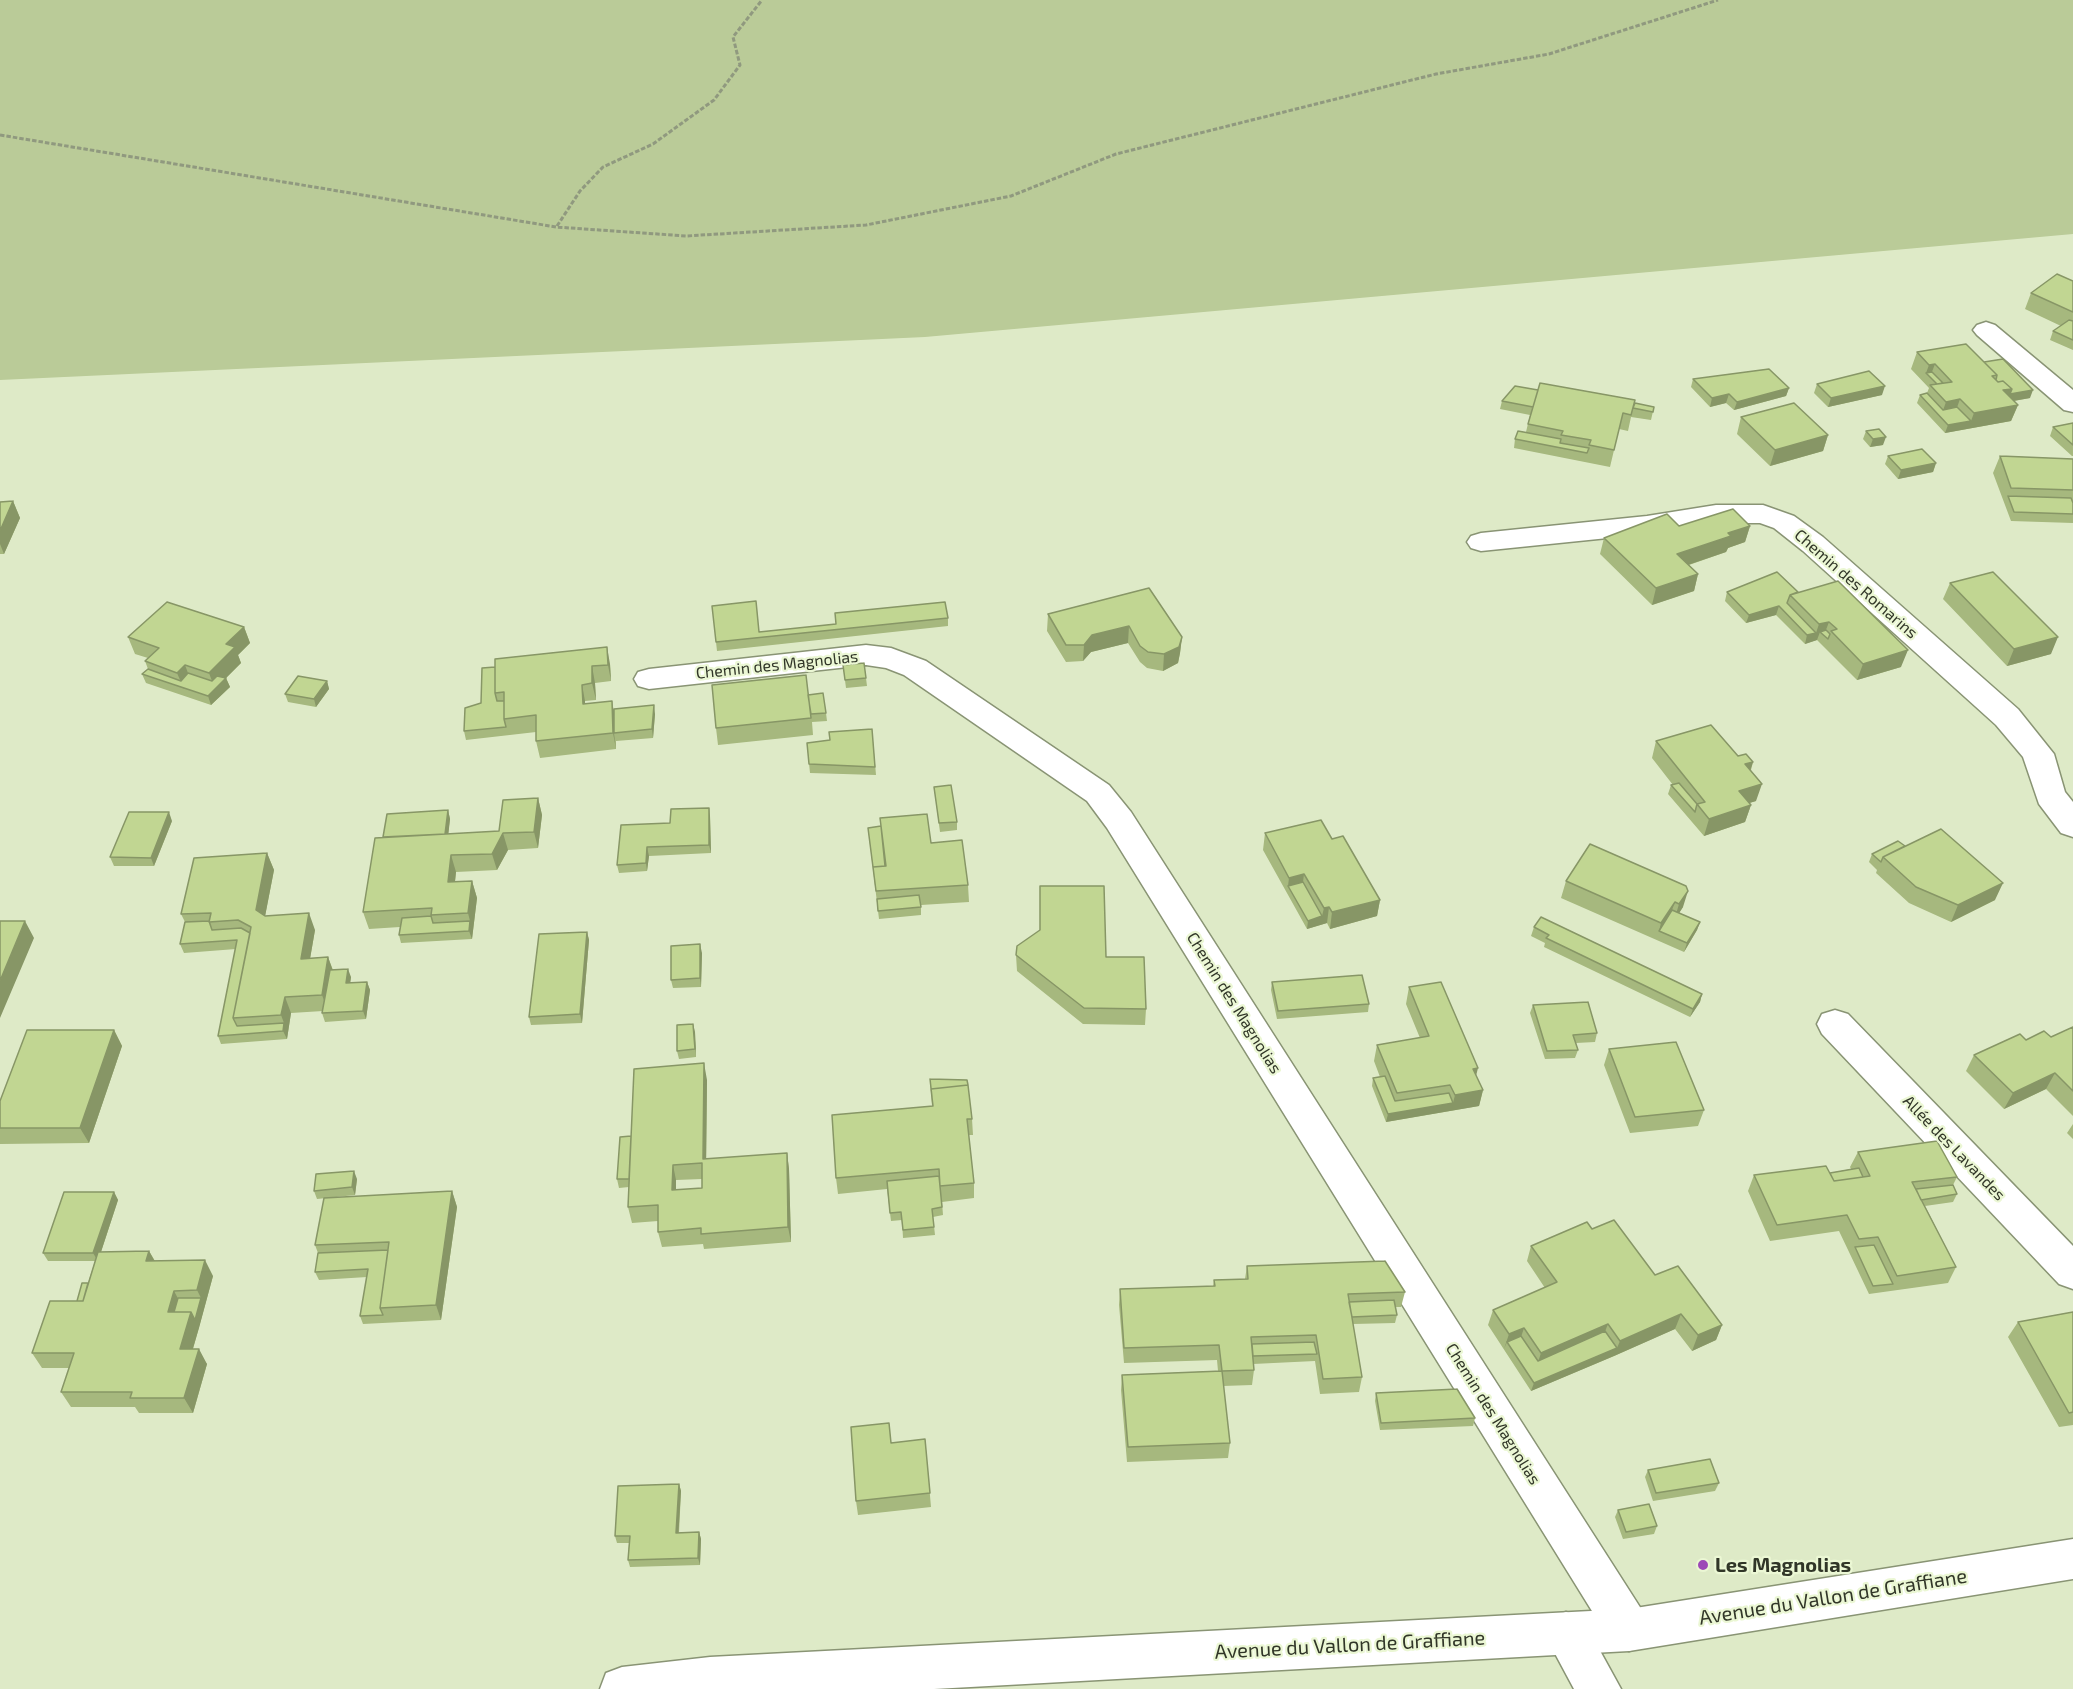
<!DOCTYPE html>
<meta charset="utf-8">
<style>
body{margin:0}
canvas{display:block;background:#deeac7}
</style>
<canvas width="2073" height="1689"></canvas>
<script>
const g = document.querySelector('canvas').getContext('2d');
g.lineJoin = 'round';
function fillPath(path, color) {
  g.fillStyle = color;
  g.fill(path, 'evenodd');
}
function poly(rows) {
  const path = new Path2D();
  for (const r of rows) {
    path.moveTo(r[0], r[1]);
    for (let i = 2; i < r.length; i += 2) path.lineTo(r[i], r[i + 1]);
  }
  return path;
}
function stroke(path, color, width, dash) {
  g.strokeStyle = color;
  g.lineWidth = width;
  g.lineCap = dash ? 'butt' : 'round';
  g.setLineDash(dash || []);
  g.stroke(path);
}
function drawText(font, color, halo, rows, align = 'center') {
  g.font = font + ' "Exo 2",sans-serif';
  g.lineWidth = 4.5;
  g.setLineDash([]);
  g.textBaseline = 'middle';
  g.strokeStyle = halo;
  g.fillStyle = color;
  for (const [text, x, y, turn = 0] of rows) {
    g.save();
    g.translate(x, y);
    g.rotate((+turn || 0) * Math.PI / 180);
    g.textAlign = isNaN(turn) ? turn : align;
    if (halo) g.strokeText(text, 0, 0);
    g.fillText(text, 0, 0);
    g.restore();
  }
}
const green = poly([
 [0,0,2073,0,2073,234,925,337,0,380]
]);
const path = poly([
 [0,135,556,227,686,236,866,225,1011,196,1116,154,1436,74,1549,54,1718,0],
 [557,226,580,191,603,167,653,144,714,100,740,65,733,37,762,0]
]);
const minor = poly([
 [1986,322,1995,325,2073,390,2073,412,2064,410,1977,335,1973,330,1977,325,1986,322],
 [1716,505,1763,505,1794,516,1823,537,2018,709,2054,754,2065,792,2073,802,2073,837,2061,833,2039,804,2023,757,1996,725,1803,551,1774,528,1760,523,1716,523,1647,534,1481,551,1471,548,1467,542,1471,536,1481,533,1647,516,1716,505],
 [866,645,891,648,926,661,1109,785,1131,812,1645,1615,1651,1630,1645,1645,1629,1651,1613,1645,1107,828,1087,801,904,675,886,668,866,665,649,689,638,686,634,679,638,672,649,669,866,645],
 [1835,1010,1848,1014,2073,1246,2073,1289,2059,1284,1822,1034,1817,1024,1822,1014,1835,1010],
 [1566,1612,1582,1618,1621,1689,1574,1689,1544,1633,1550,1618,1566,1612]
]);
const tertiary = poly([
 [2073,1539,2073,1579,1629,1651,934,1689,600,1689,606,1673,622,1667,710,1657,1629,1609,2073,1539]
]);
const wall = poly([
 [2073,281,2073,350,2050,340,2053,331,2061,326,2025,309,2031,293],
 [1917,352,1984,362,2030,398,2014,401,2018,405,2011,421,1945,433,1917,403,1920,395,1927,393,1929,388,1911,369],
 [1693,379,1789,388,1786,396,1734,410,1726,403,1710,407,1691,387],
 [1817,384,1882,395,1828,407,1814,393],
 [1538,390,1635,403,1654,407,1651,420,1631,417,1628,431,1619,429,1610,467,1514,448,1515,439,1526,432,1530,415,1500,409,1502,401],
 [1741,417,1828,435,1823,451,1770,466,1737,434],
 [2073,423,2073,456,2072,456,2050,436,2053,427],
 [1866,431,1883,445,1870,447,1863,439],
 [1888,456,1936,463,1933,472,1898,479,1885,464],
 [2000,456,2073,459,2073,523,2011,521,1993,473],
 [13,501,20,518,4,554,0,554,0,502],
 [1679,526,1750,526,1745,542,1728,548,1726,552,1689,565,1698,574,1694,591,1652,605,1600,554,1604,538],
 [1950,583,2051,654,2007,666,1943,599],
 [1149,588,1182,637,1180,653,1178,663,1163,671,1147,668,1140,662,1128,643,1091,652,1083,661,1066,662,1047,631,1048,614],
 [1727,592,1798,592,1901,667,1857,680,1817,640,1805,644,1776,615,1746,623,1725,601],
 [948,618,948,626,717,651,716,642,760,632,836,624],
 [244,627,250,643,238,655,241,663,226,678,230,687,211,705,146,683,142,674,148,669,145,661,148,658,135,654,128,637],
 [610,664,611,681,595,683,596,700,585,701,585,704,614,709,655,714,653,738,616,741,616,740,616,749,540,758,536,741,536,732,466,740,464,731,481,703,495,667],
 [843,665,866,678,867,686,846,688],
 [327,681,329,689,316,707,288,702,285,694],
 [808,695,826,713,827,721,812,722,813,735,718,745,716,728],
 [872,729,876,775,810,773,807,743,830,740,829,732],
 [1656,741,1738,756,1753,762,1751,770,1756,801,1749,803,1751,805,1745,822,1704,836,1668,794,1671,785,1673,785,1652,758],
 [934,787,957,822,957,830,940,832],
 [538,798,542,815,538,848,508,850,497,870,456,872,455,882,472,881,477,898,472,939,401,943,399,935,400,927,369,929,363,912,383,837,448,810,450,819,448,834,499,831],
 [710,816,711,853,649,856,647,871,619,873,617,865,670,823],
 [172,821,154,866,114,866,110,857],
 [868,828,931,843,968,885,969,902,921,905,921,915,879,919],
 [1265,833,1332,839,1380,900,1377,916,1330,929,1327,923,1307,929,1263,850],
 [1590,844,1683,907,1679,913,1700,922,1697,930,1684,952,1561,898,1566,881],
 [1905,846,1995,900,1951,922,1909,903,1876,873,1877,870,1869,862,1872,854],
 [267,853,274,870,265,916,315,930,310,959,328,957,333,970,351,977,350,983,367,982,370,990,366,1019,325,1022,322,1013,323,1011,291,1013,287,1039,221,1044,218,1036,236,949,184,953,180,944,185,922,181,914],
 [1534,927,1702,994,1700,1002,1690,1017,1544,947,1545,943,1531,936],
 [587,932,589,940,582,1023,531,1025,529,1017],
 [702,953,701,987,673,988,671,980],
 [1016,955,1106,956,1146,1009,1145,1025,1083,1024,1017,971],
 [1272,982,1369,1004,1368,1012,1277,1019,1271,990],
 [1409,987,1476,1076,1483,1090,1479,1106,1386,1122,1372,1086,1373,1078,1380,1077,1374,1061,1377,1045,1420,1038,1406,1004],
 [1533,1005,1597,1033,1595,1042,1576,1043,1578,1050,1575,1058,1545,1059,1530,1013],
 [2073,1027,2073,1116,2046,1089,2004,1109,1966,1071,1974,1055,2026,1040,2051,1037],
 [114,1030,122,1046,89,1143,0,1144,0,1101],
 [695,1032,696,1057,679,1059,677,1051],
 [1609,1049,1704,1110,1698,1126,1630,1133,1604,1065],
 [930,1079,972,1119,973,1135,968,1135,974,1183,974,1198,942,1202,943,1215,933,1217,935,1235,903,1238,902,1220,891,1221,887,1189,838,1194,836,1178,932,1106],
 [707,1080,706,1159,787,1153,789,1169,791,1242,704,1249,703,1244,662,1247,658,1232,658,1221,632,1223,628,1207,629,1187,619,1188,617,1179,631,1136],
 [702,1179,702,1188,676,1190,676,1180],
 [2073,1124,2073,1139,2067,1133],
 [1858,1152,1957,1177,1953,1185,1957,1194,1953,1202,1925,1206,1956,1267,1948,1283,1869,1294,1839,1231,1770,1241,1748,1191,1754,1175,1830,1173,1851,1169,1850,1167],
 [357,1179,355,1195,317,1199,314,1191],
 [452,1191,457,1207,441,1320,363,1324,360,1316,367,1277,319,1280,315,1272,318,1253,315,1245],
 [114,1192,118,1200,101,1252,149,1251,155,1261,213,1276,193,1349,207,1364,193,1413,139,1413,135,1407,71,1407,61,1392,69,1368,42,1368,32,1353,77,1301,88,1283,95,1261,48,1261,43,1253],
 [1592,1229,1722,1325,1716,1340,1692,1351,1675,1329,1614,1356,1531,1391,1488,1325,1493,1310,1545,1288,1527,1261,1531,1246],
 [1247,1266,1405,1292,1401,1307,1395,1307,1397,1315,1395,1323,1353,1324,1362,1377,1359,1392,1320,1394,1315,1361,1253,1364,1254,1370,1252,1385,1223,1386,1230,1443,1228,1458,1127,1462,1121,1390,1122,1375,1218,1371,1217,1360,1124,1363,1119,1305,1120,1289,1213,1286,1214,1280,1245,1279],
 [2073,1312,2073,1425,2059,1427,2008,1337,2018,1322],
 [1376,1393,1475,1418,1473,1426,1380,1430,1375,1401],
 [925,1439,931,1507,858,1515,856,1501,891,1443],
 [1648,1470,1719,1483,1715,1491,1653,1501,1645,1477],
 [679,1484,681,1491,679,1533,699,1532,701,1539,700,1565,630,1567,628,1560,629,1543,617,1543,615,1536],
 [1618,1510,1657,1526,1654,1534,1623,1539,1615,1517]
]);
const shadedWall = poly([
 [1935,364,1930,377,1926,373,1929,365],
 [1885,386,1882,395,1828,407,1831,398],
 [1789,388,1786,396,1734,410,1737,402],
 [2012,389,2033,390,2030,398,2007,402,2003,390],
 [1729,394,1726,403,1710,407,1712,398],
 [1960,399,1954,416,1941,416,1946,402],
 [2018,405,2011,421,1945,433,1948,425,1971,421,1974,413],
 [1828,435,1823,451,1770,466,1775,450],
 [1886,437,1883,445,1870,447,1873,439],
 [1936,463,1933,472,1898,479,1901,470],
 [13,501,20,518,4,554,0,544,0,531],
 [1750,526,1745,542,1728,548,1726,552,1673,570,1677,554,1728,533],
 [1698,574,1694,591,1652,605,1656,588],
 [1779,606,1776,615,1746,623,1749,615],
 [1829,622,1824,635,1820,632,1817,640,1805,644,1807,635,1816,633,1819,624],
 [1129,626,1128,643,1091,652,1083,661,1084,645,1092,635],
 [244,627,250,643,238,655,241,663,215,689,209,673,226,644],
 [1182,637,1180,653,1178,663,1163,671,1164,654],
 [2058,637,2051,654,2007,666,2014,649],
 [607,647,610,664,611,681,608,665],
 [1908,650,1901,667,1857,680,1863,664],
 [185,665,191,681,184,689,177,673],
 [592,666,595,683,596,700,592,683],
 [226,678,230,687,211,705,208,696],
 [327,681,329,689,316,707,314,699],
 [582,685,585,701,586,720,583,704],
 [612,701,615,718,614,733,616,749,613,733],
 [654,705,655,714,653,738,652,729],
 [1753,762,1748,777,1745,764],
 [1762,784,1756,801,1733,808,1739,791],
 [538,798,542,815,538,848,534,832],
 [1751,805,1745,822,1704,836,1709,819],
 [709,808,710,816,711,853,709,845],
 [448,810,450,819,447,847,444,838],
 [169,812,172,821,154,866,151,858],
 [503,833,508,850,497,870,492,854],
 [647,847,649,856,647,871,646,863],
 [267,853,274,870,263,927,256,910],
 [451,855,456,872,453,899,448,882],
 [1304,874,1302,890,1288,886,1289,878],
 [472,881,477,898,472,939,469,931,470,921,468,913],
 [2003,883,1995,900,1951,922,1958,905],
 [1688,891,1683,907,1674,921,1679,904],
 [1380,900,1377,916,1330,929,1332,912],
 [1675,902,1669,918,1659,931,1661,923],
 [1329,907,1327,923,1307,929,1308,921,1322,916,1324,908],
 [309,913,315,930,307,976,301,959],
 [25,921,34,938,0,1018,0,981],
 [1700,922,1697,930,1684,952,1687,943],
 [587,932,589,940,582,1023,580,1014],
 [700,944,702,953,701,987,700,978],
 [328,957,334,974,328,1011,322,995],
 [348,969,351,977,349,992,346,983],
 [367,982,370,990,366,1019,363,1011],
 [1702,994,1700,1002,1690,1017,1693,1009],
 [285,997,291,1013,287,1039,283,1031,284,1023,281,1015],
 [693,1024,695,1032,696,1057,695,1049],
 [114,1030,122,1046,89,1143,80,1128],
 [704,1063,707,1080,706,1175,703,1159],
 [1478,1068,1474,1084,1473,1069],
 [2055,1073,2046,1089,2004,1109,2013,1093],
 [1483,1090,1479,1106,1386,1122,1388,1114,1453,1103,1455,1095],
 [787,1153,789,1169,791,1242,788,1227],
 [673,1165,676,1180,676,1206,672,1190],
 [354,1171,357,1179,355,1195,352,1187],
 [452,1191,457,1207,441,1320,436,1305],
 [114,1192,118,1200,98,1261,93,1253],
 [149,1251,158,1267,146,1261],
 [205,1260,213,1276,199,1328,195,1320,201,1298,197,1290],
 [174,1291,182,1306,178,1320,168,1312],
 [191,1312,199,1328,188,1365,180,1349],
 [1681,1314,1675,1329,1614,1356,1531,1391,1534,1383,1617,1348,1620,1341],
 [1608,1324,1602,1339,1536,1368,1541,1353],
 [1722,1325,1716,1340,1692,1351,1698,1335],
 [1524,1328,1519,1343,1507,1342,1504,1349,1509,1334],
 [199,1349,207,1364,193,1413,184,1398],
 [679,1484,681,1491,678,1540,676,1533],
 [699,1532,701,1539,700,1565,698,1558]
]);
const building = poly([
 [2057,274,2073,281,2073,312,2031,293,2057,274],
 [2069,320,2073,321,2073,340,2053,331,2069,320],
 [1966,344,1997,375,1992,376,1998,382,2003,381,2012,389,2003,390,2018,405,1974,413,1960,399,1946,402,1930,385,1952,382,1935,364,1929,365,1917,352,1966,344],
 [2003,359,2033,390,2010,394,2012,389,2003,381,1998,382,1996,380,1997,375,1984,362,2003,359],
 [1769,369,1789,388,1737,402,1729,394,1712,398,1693,379,1769,369],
 [1869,371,1885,386,1831,398,1817,384,1869,371],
 [1932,372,1943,383,1937,384,1926,373,1932,372],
 [1540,383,1635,400,1631,415,1623,413,1614,450,1589,445,1591,440,1561,435,1563,431,1528,424,1540,383],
 [1515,386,1538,390,1533,407,1502,401,1515,386],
 [1927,393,1943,410,1957,407,1971,421,1948,425,1920,395,1927,393],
 [1635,403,1654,407,1653,412,1633,408,1635,403],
 [1794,403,1828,435,1775,450,1741,417,1794,403],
 [2073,423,2073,445,2053,427,2073,423],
 [1879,429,1886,437,1873,439,1866,431,1879,429],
 [1518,431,1561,439,1560,443,1589,448,1587,453,1515,439,1518,431],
 [1922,449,1936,463,1901,470,1888,456,1922,449],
 [2000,456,2073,459,2073,490,2011,488,2000,456],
 [2008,496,2071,498,2073,503,2073,514,2014,512,2008,496],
 [13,501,0,531,0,502,13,501],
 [1733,509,1750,526,1728,533,1731,536,1677,554,1698,574,1656,588,1604,538,1667,514,1679,526,1733,509],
 [1777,572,1798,592,1790,595,1787,603,1816,633,1807,635,1779,606,1749,615,1727,592,1777,572],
 [1993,572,2058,637,2014,649,1950,583,1993,572],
 [1838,581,1908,650,1863,664,1831,631,1837,629,1829,622,1819,624,1790,595,1838,581],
 [1149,588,1182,637,1179,647,1164,654,1148,652,1140,646,1129,626,1092,635,1084,645,1066,645,1048,614,1149,588],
 [756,601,759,632,836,624,835,613,945,602,948,618,716,642,712,606,756,601],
 [167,602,244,627,226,644,235,647,209,673,185,665,177,673,145,661,159,648,128,637,167,602],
 [1826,630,1830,634,1828,639,1820,632,1826,630],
 [607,647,608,665,592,666,592,683,582,685,583,704,612,701,613,733,536,741,536,715,504,719,504,692,495,693,495,659,607,647],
 [864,663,866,678,845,680,843,665,864,663],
 [495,667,495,693,497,701,504,701,504,719,506,727,464,731,465,708,481,703,482,668,495,667],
 [148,669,181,681,188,673,212,681,217,676,226,678,208,696,142,674,148,669],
 [806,675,811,718,716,728,712,685,806,675],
 [298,676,327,681,314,699,285,694,298,676],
 [823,693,826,713,811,714,808,695,823,693],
 [654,705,652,729,614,733,614,709,654,705],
 [1711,725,1738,756,1746,754,1753,762,1745,764,1762,784,1739,791,1751,805,1709,819,1697,804,1705,802,1656,741,1711,725],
 [872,729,875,767,809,764,807,743,830,740,829,732,872,729],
 [1679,783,1697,804,1695,812,1671,785,1679,783],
 [951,785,957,822,939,823,934,787,951,785],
 [538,798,534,832,503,833,492,854,451,855,448,882,472,881,468,913,431,915,432,908,363,912,375,838,499,831,503,800,538,798],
 [709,808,709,845,647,847,646,863,617,865,621,825,670,823,671,809,709,808],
 [448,810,445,834,383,837,387,814,448,810],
 [129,812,169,812,151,858,110,857,129,812],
 [927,814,931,843,962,840,968,885,876,891,873,867,886,866,880,818,927,814],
 [1321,820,1332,839,1343,836,1380,900,1332,912,1329,907,1324,908,1304,874,1289,878,1265,833,1321,820],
 [881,826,885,866,873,867,874,875,868,828,881,826],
 [1941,829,2003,883,1958,905,1916,887,1883,857,1941,829],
 [1898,841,1905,846,1883,857,1881,862,1872,854,1898,841],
 [1590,844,1686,886,1688,891,1679,904,1675,902,1661,923,1566,881,1590,844],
 [267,853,256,910,265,916,309,913,301,959,328,957,322,995,285,997,281,1015,233,1018,251,927,238,920,209,922,211,913,181,914,194,858,267,853],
 [1303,882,1322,916,1308,921,1288,886,1303,882],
 [1040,886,1104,886,1106,957,1144,957,1146,1009,1084,1008,1016,955,1017,946,1040,930,1040,886],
 [919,895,921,907,878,911,877,899,919,895],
 [1672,910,1700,922,1687,943,1659,931,1672,910],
 [431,916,433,923,470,921,469,931,399,935,402,918,431,916],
 [1541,917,1702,994,1693,1009,1546,938,1549,935,1534,927,1541,917],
 [0,921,25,921,0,981,0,921],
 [209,921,212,930,241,928,250,933,233,1018,237,1026,284,1023,283,1031,218,1036,237,940,180,944,185,922,209,921],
 [587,932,580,1014,529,1017,539,934,587,932],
 [700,944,700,978,671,980,671,946,700,944],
 [348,969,346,983,367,982,363,1011,322,1013,330,970,348,969],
 [1362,975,1369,1004,1278,1011,1272,982,1362,975],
 [1441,982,1478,1068,1473,1069,1483,1090,1455,1095,1450,1085,1397,1093,1377,1045,1429,1036,1409,987,1441,982],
 [1588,1002,1597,1033,1573,1035,1578,1050,1547,1051,1533,1005,1588,1002],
 [693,1024,695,1049,677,1051,677,1025,693,1024],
 [2073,1027,2073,1091,2055,1073,2013,1093,1974,1055,2020,1034,2026,1040,2044,1031,2051,1037,2073,1027],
 [27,1030,114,1030,80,1128,0,1128,0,1101,27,1030],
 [1676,1042,1704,1110,1635,1117,1609,1049,1676,1042],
 [704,1063,703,1159,787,1153,788,1227,701,1234,701,1228,658,1232,658,1205,628,1207,634,1069,704,1063],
 [702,1163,702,1188,672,1190,673,1165,702,1163],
 [1385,1076,1395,1101,1449,1093,1453,1103,1388,1114,1373,1078,1385,1076],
 [930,1079,967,1080,968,1085,931,1089,932,1097,930,1079],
 [968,1085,972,1119,967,1119,974,1183,940,1186,939,1169,836,1178,832,1115,933,1106,931,1089,968,1085],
 [631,1136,629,1179,617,1179,620,1137,631,1136],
 [1937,1141,1957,1177,1912,1182,1956,1267,1897,1276,1878,1237,1859,1239,1847,1215,1777,1225,1754,1175,1826,1166,1834,1181,1870,1176,1858,1152,1937,1141],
 [1859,1168,1863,1177,1834,1181,1830,1173,1859,1168],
 [354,1171,352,1187,314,1191,316,1174,354,1171],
 [939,1176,942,1207,932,1209,934,1227,903,1230,901,1212,890,1213,887,1181,939,1176],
 [1953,1185,1957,1194,1921,1200,1916,1189,1953,1185],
 [452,1191,436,1305,380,1308,389,1242,315,1245,324,1198,452,1191],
 [64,1192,114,1192,93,1253,43,1253,64,1192],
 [1614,1220,1655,1275,1678,1266,1722,1325,1698,1335,1681,1314,1620,1341,1608,1324,1541,1353,1524,1328,1509,1334,1493,1310,1557,1282,1531,1246,1587,1222,1592,1229,1614,1220],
 [1874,1245,1893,1284,1873,1286,1855,1247,1874,1245],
 [388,1250,380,1308,383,1315,360,1316,368,1269,315,1272,318,1253,388,1250],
 [149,1251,146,1261,205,1260,197,1290,174,1291,168,1312,191,1312,180,1349,199,1349,184,1398,130,1398,132,1392,61,1392,74,1353,32,1353,50,1301,83,1301,98,1252,149,1251],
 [1385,1261,1405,1292,1348,1294,1362,1377,1323,1379,1316,1335,1251,1337,1254,1370,1222,1371,1219,1345,1124,1348,1120,1289,1215,1286,1214,1280,1248,1279,1247,1266,1385,1261],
 [82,1283,88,1283,83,1301,77,1301,82,1283],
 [178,1298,201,1298,195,1320,191,1312,174,1312,178,1298],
 [1394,1300,1397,1315,1352,1317,1349,1302,1394,1300],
 [2073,1312,2073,1412,2069,1413,2018,1322,2073,1312],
 [1605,1331,1617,1348,1534,1383,1507,1342,1521,1336,1538,1361,1605,1331],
 [1314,1342,1317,1354,1253,1356,1252,1344,1314,1342],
 [1222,1371,1230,1443,1128,1447,1122,1375,1222,1371],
 [1457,1389,1475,1418,1381,1423,1376,1393,1457,1389],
 [889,1423,891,1443,925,1439,930,1493,856,1501,851,1427,889,1423],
 [1710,1459,1719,1483,1656,1493,1648,1470,1710,1459],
 [679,1484,676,1533,699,1532,698,1558,628,1560,630,1536,615,1536,618,1486,679,1484],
 [1649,1504,1657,1526,1626,1532,1618,1510,1649,1504]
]);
const markers = [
 [1703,1565,6,"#9d49b7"]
];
const streetNames = [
 ["Chemin des Romarins",1856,584,41],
 ["Chemin des Magnolias",777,665,-6],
 ["Chemin des Magnolias",1234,1003,58],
 ["Allée des Lavandes",1954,1148,46],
 ["Chemin des Magnolias",1493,1414,58]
];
const nearPoinames = [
 ["Les Magnolias",1715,1565]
];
const nearStreetnames = [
 ["Avenue du Vallon de Graffiane",1833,1597,-9],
 ["Avenue du Vallon de Graffiane",1350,1645,-3]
];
fillPath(green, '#bacb98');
stroke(minor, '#899474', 3);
stroke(tertiary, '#899474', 3);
stroke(path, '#90997f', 3, [4.5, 2]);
fillPath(minor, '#fff');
fillPath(tertiary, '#fff');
fillPath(wall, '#a6b87e');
fillPath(shadedWall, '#879666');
fillPath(building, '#c1d692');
stroke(building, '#879666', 1.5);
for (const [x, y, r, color] of markers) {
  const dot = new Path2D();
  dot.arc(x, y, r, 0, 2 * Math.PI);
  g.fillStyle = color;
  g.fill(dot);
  stroke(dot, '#ebf7d4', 2);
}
drawText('16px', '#313628', '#ebf7d4', streetNames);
drawText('bold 20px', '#313628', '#ebf7d4', nearPoinames, 'left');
drawText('20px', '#313628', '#ebf7d4', nearStreetnames);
</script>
